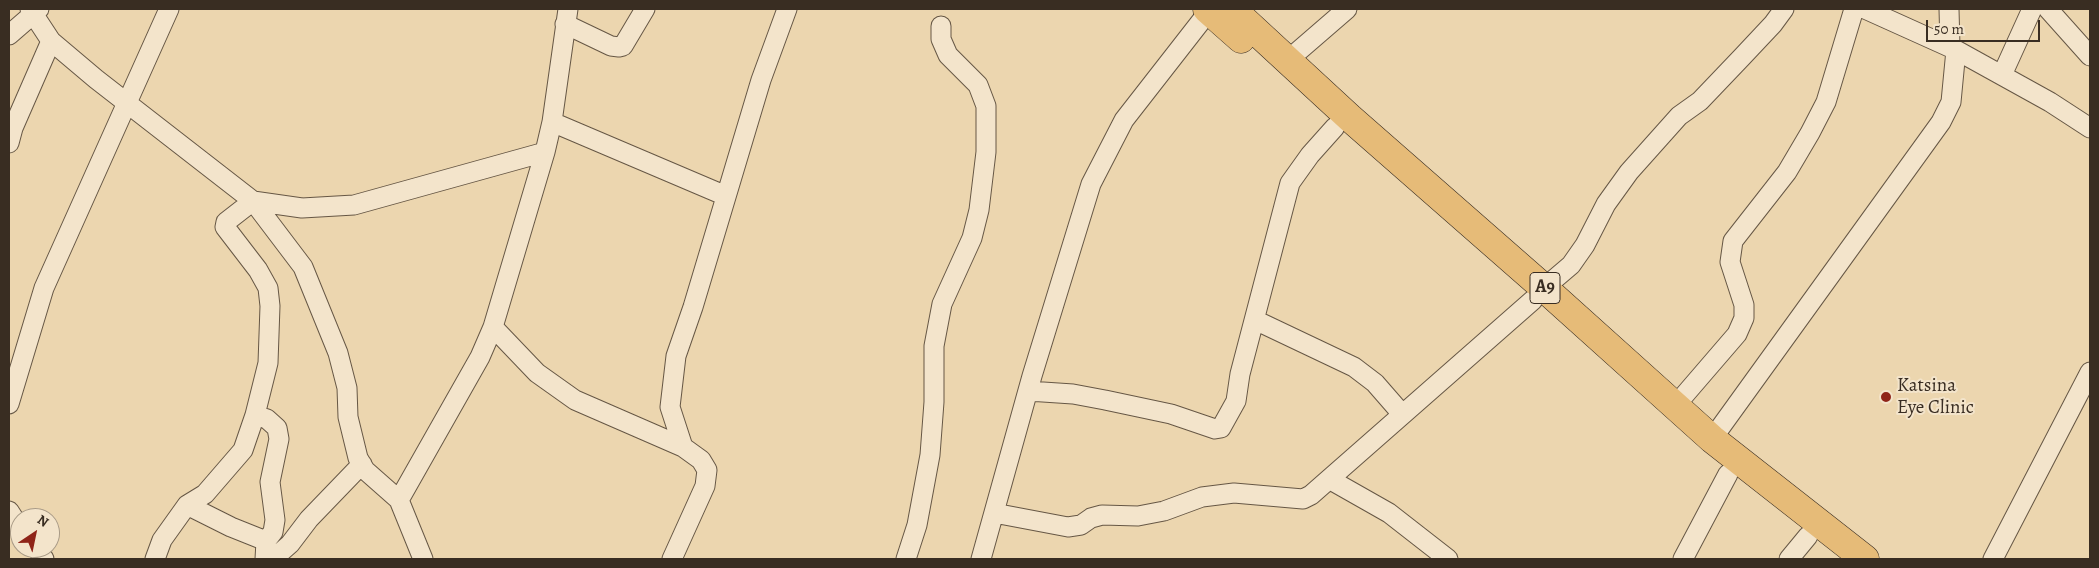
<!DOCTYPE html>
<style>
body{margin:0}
#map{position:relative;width:2099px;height:568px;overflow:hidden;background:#ecd6af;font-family:Alegreya,serif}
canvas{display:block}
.frame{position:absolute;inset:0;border:10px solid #392d22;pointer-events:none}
.north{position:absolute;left:10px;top:508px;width:50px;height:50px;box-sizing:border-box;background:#f3e4cb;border:1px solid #a99b87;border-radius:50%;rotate:34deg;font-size:14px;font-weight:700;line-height:20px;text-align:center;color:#392d22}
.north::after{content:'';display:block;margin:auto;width:18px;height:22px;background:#8f2418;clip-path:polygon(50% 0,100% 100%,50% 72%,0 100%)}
.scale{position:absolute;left:1926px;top:20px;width:114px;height:22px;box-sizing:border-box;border:2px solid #392d22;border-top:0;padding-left:6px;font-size:15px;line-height:18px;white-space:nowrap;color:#392d22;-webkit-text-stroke:4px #f3e4cb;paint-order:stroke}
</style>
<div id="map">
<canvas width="2099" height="568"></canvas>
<div class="frame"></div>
<div class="north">N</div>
<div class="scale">50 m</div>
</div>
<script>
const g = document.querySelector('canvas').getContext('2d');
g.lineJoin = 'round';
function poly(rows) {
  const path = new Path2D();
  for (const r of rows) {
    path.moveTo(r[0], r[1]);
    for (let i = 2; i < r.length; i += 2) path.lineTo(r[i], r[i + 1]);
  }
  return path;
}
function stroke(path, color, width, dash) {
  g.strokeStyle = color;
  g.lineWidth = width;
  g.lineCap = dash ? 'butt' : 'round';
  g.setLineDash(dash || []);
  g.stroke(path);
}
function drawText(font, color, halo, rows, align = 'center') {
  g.font = font + ' Alegreya,serif';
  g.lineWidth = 4;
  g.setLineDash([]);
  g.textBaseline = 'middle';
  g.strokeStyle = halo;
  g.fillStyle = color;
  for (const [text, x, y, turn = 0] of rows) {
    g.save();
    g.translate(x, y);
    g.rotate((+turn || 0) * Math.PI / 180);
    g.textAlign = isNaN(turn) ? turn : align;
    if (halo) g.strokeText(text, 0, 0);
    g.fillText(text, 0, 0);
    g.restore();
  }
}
const minor = poly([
 [30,9,51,41,96,79,253,201,303,267,338,353,347,388,348,417,358,458,365,470,399,500,423,559],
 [1865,9,1956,50,2050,102,2090,128],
 [1949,9,1950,46],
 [2048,9,2090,56],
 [565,24,611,46,619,47,623,46,645,9],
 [9,35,39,9],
 [1288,60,1347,9],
 [2002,75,2032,9],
 [552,122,726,196],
 [9,143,13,128,51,41],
 [1544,288,1571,265,1585,245,1606,204,1629,172,1679,116,1700,101,1742,57,1773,24,1784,9],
 [1255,320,1354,367,1375,383,1402,414],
 [493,327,537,373,575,400,683,447,701,460,707,470,705,486,672,559],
 [1028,391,1073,394,1105,400,1171,414,1215,429,1221,428,1236,401,1240,374,1290,183,1310,155,1335,127],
 [9,404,44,288,169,9],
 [1675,406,1737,334,1744,318,1744,305,1730,262,1733,241,1787,172,1810,133,1826,102,1854,9],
 [255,415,267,419,277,428,279,439,270,482,275,520,273,532,266,541,265,559],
 [1712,439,1941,122,1951,102,1956,50],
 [683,447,670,407,676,356,693,307,761,80,787,9],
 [1329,479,1389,513,1448,559],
 [399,500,480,357,493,327,545,152,552,122,568,9],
 [187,505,231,527,266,541],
 [9,511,20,528],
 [994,513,1068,527,1081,525,1091,518,1102,515,1138,516,1164,511,1202,497,1234,493,1303,499,1311,495,1533,300],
 [37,548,44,559],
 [155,559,162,540,187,505,205,494,243,450,255,415,268,363,270,306,268,288,258,270,225,227,226,222,253,201,302,208,354,205,545,152],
 [273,559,290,544,309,519,362,464],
 [906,559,917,525,930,455,934,402,934,346,942,304,972,238,979,210,986,152,986,106,978,85,948,55,941,39,941,26],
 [981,559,1032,376,1091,184,1124,120,1209,11],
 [1683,559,1728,474],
 [1789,559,1808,536],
 [1993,559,2090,372]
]);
const highway = poly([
 [1207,9,1241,39],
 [1232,9,1350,118,1544,288,1712,439,1865,559]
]);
const markers = [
 [1886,397,6,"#8f2418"]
];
const shields = [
 [1545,288,30]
];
const shieldNames = [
 ["A9",1545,288]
];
const poiNames = [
 ["Katsina",1897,386],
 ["Eye Clinic",1897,408]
];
stroke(minor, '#665745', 21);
stroke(highway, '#392d22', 29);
stroke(minor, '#f3e4cb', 19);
stroke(highway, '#e6bb78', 28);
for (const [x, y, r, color] of markers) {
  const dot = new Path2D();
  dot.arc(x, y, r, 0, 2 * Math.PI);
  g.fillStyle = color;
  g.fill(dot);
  stroke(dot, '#f3e4cb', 2);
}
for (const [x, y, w] of shields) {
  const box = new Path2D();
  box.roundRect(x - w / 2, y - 15.5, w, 31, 4);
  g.fillStyle = '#f3e4cb';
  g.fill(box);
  stroke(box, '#392d22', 1);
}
drawText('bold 18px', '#392d22', null, shieldNames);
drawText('19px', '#392d22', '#f3e4cb', poiNames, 'left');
</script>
